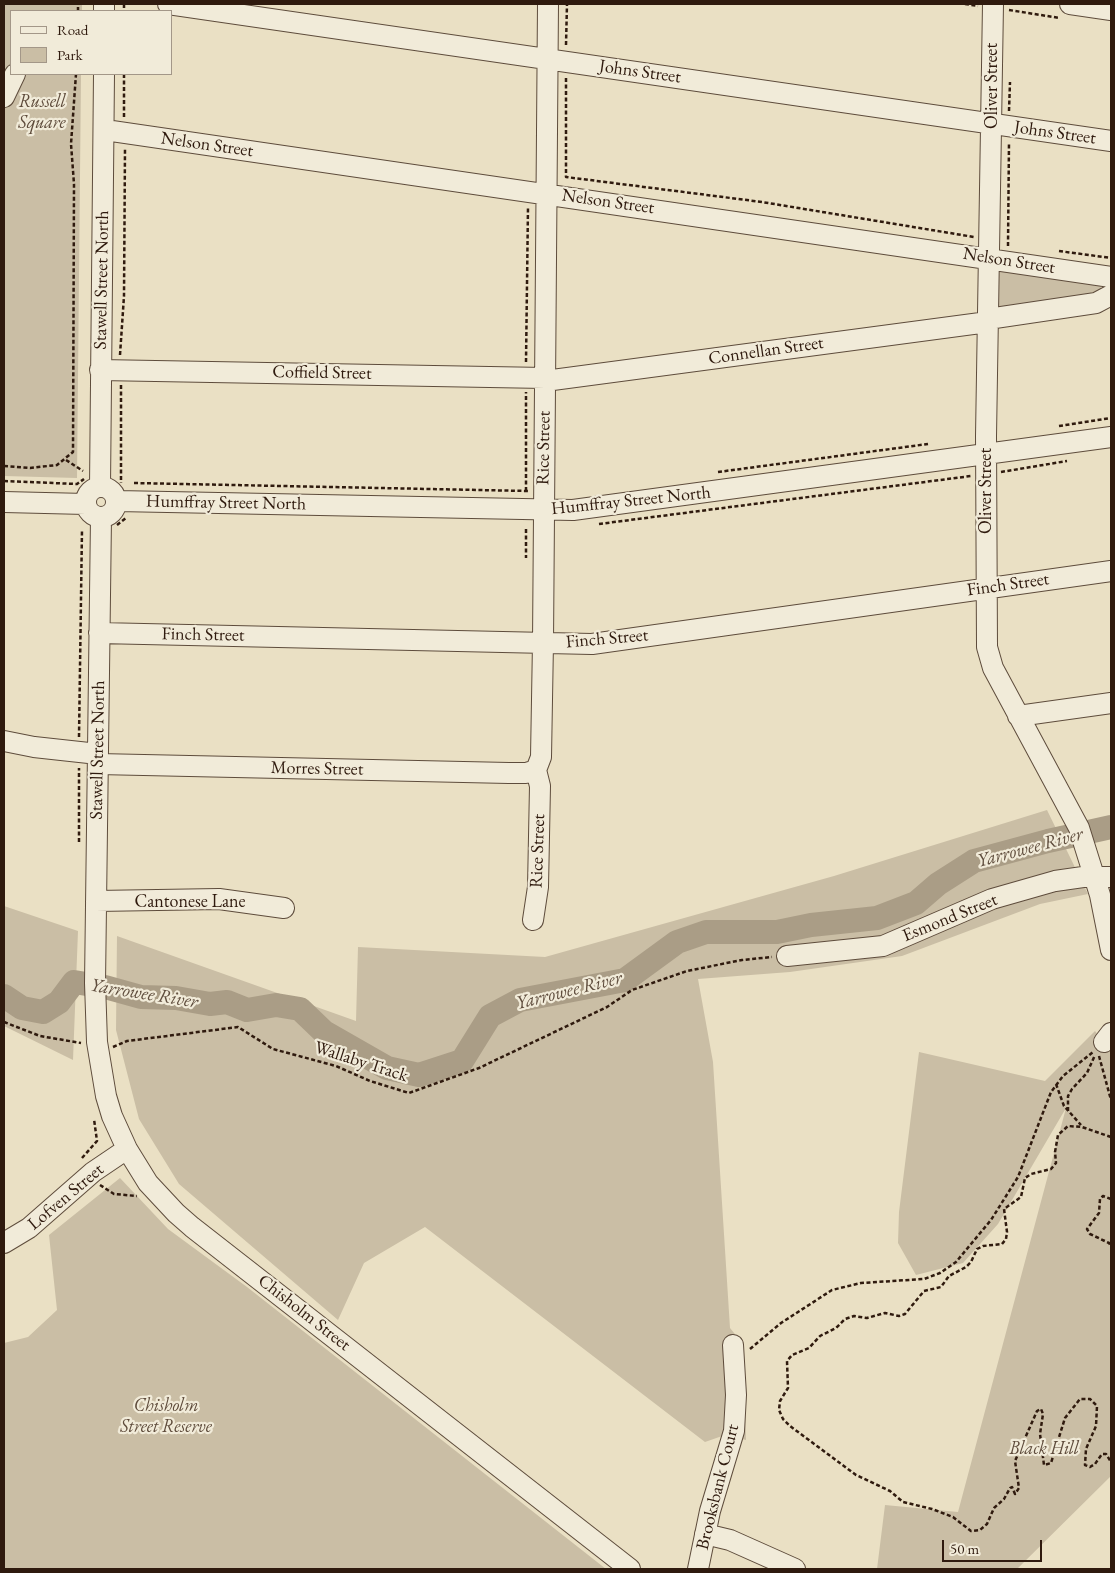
<!DOCTYPE html>
<style>
body{margin:0}
#map{position:relative;width:1115px;height:1573px;overflow:hidden;background:#eae0c4;font-family:"EB Garamond",serif}
canvas{display:block}
.frame{position:absolute;inset:0;border:5px solid #2f1a0e;pointer-events:none}
.legend{position:absolute;left:10px;top:10px;width:162px;height:65px;box-sizing:border-box;background:#f1ebd9;border:1px solid #a39788;margin:0;padding:6px 9px;list-style:none;font-size:15px;color:#2f1a0e}
.legend li{display:flex;align-items:center;gap:10px;height:25px}
.legend b{width:25px;border:1px solid #a39788}
.scale{position:absolute;left:942px;top:1540px;width:100px;height:22px;box-sizing:border-box;border:2px solid #2f1a0e;border-top:0;padding-left:6px;font-size:15px;line-height:18px;white-space:nowrap;color:#2f1a0e;-webkit-text-stroke:4px #f1ebd9;paint-order:stroke}
</style>
<div id="map">
<canvas width="1115" height="1573"></canvas>
<div class="frame"></div>
<ul class="legend">
<li><b style="height:6px;background:#f1ebd9"></b>Road</li>
<li><b style="height:14px;background:#cabea5"></b>Park</li>
</ul>
<div class="scale">50 m</div>
</div>
<script>
const g = document.querySelector('canvas').getContext('2d');
g.lineJoin = 'round';
function fillPath(path, color) {
  g.fillStyle = color;
  g.fill(path, 'evenodd');
}
function poly(rows) {
  const path = new Path2D();
  for (const r of rows) {
    if (r.length === 3) {
      path.moveTo(r[0] + r[2], r[1]);
      path.arc(r[0], r[1], r[2], 0, 2 * Math.PI);
      continue;
    }
    path.moveTo(r[0], r[1]);
    for (let i = 2; i < r.length; i += 2) path.lineTo(r[i], r[i + 1]);
  }
  return path;
}
function stroke(path, color, width, dash) {
  g.strokeStyle = color;
  g.lineWidth = width;
  g.lineCap = dash ? 'butt' : 'round';
  g.setLineDash(dash || []);
  g.stroke(path);
}
function drawText(font, color, halo, rows, align = 'center') {
  g.font = font + ' "EB Garamond",serif';
  g.lineWidth = 4.5;
  g.setLineDash([]);
  g.textBaseline = 'middle';
  g.strokeStyle = halo;
  g.fillStyle = color;
  for (const [text, x, y, turn = 0] of rows) {
    g.save();
    g.translate(x, y);
    g.rotate((+turn || 0) * Math.PI / 180);
    g.textAlign = isNaN(turn) ? turn : align;
    if (halo) g.strokeText(text, 0, 0);
    g.fillText(text, 0, 0);
    g.restore();
  }
}
const green = poly([
 [4,4,82,4,82,11,11,11,11,74,81,74,77,478,4,476],
 [1001,269,1101,285,1101,289,1098,293,1001,310,997,306,998,271],
 [1047,810,1088,894,1040,904,902,956,790,972,698,979,713,1062,730,1328,743,1344,746,1440,725,1435,705,1442,425,1227,364,1263,338,1320,179,1184,139,1119,116,1030,117,936,356,1021,358,947,545,957,834,876],
 [4,906,78,931,73,1060,4,1026],
 [1095,1031,1111,1052,1111,1476,1017,1569,877,1569,885,1505,958,1512,1066,1108,998,1224,963,1263,916,1275,898,1243,899,1212,919,1052,1045,1081],
 [120,1178,168,1229,247,1287,606,1569,4,1569,4,1343,28,1337,57,1310,49,1235]
]);
const river = poly([
 [4,996,22,1008,43,1012,59,1002,74,982,105,987,141,997,176,998,210,1004,227,1002,247,1010,276,1005,300,1009,324,1032,387,1068,419,1075,462,1061,490,1016,520,1000,625,980,677,942,706,932,777,932,811,925,877,918,916,903,938,884,974,861,1048,841,1111,827]
]);
const path = poly([
 [124,4,124,11],
 [965,4,978,6],
 [1009,10,1060,18],
 [78,11,78,4],
 [566,45,567,4],
 [124,74,124,117],
 [566,78,566,177,762,202,974,237],
 [1009,111,1010,82],
 [1008,246,1009,142],
 [1059,251,1111,258],
 [120,355,124,296,125,148],
 [526,362,528,207],
 [121,385,121,483],
 [1059,426,1111,418],
 [66,460,83,471],
 [4,466,30,468,57,465,73,452,74,184,71,144,76,74],
 [718,472,928,444],
 [1001,472,1067,461],
 [4,481,77,484,84,479],
 [134,483,528,491],
 [526,491,526,392],
 [599,524,971,476],
 [117,525,126,518],
 [526,529,526,558],
 [79,737,82,529],
 [79,842,79,768],
 [4,1022,40,1036,81,1043],
 [113,1047,127,1041,238,1027,273,1049,336,1066,370,1081,409,1093,479,1068,607,1007,632,990,687,971,742,960,772,957],
 [1099,1056,1111,1100],
 [1056,1084,1064,1106,1081,1125],
 [1068,1111,1068,1096,1072,1089,1087,1073,1095,1055],
 [1111,1137,1082,1127,1068,1126,1058,1135,1055,1152,1056,1163,1051,1169,1031,1174,1025,1178,1021,1197,1004,1209,1007,1232,1006,1239,1002,1244,983,1246,977,1249,971,1262,966,1267,949,1276,941,1287,924,1291,905,1314,899,1316,885,1313,867,1318,854,1316,845,1319,836,1328,820,1336,809,1348,792,1355,787,1361,788,1388,780,1401,779,1410,783,1419,790,1426,856,1475,890,1491,903,1502,932,1509,953,1517,971,1531,980,1530,987,1524,994,1508,1004,1499,1010,1488,1012,1487,1015,1494,1019,1488,1015,1461,1037,1411,1041,1409,1043,1414,1040,1434,1044,1465,1051,1463,1065,1418,1080,1399,1090,1399,1097,1406,1096,1426,1086,1449,1085,1465,1090,1467,1095,1464,1102,1454,1106,1454,1111,1462],
 [82,1158,97,1141,94,1119],
 [100,1185,114,1194,137,1196],
 [1111,1199,1103,1196,1100,1199,1099,1213,1087,1229,1090,1234,1109,1243,1111,1246],
 [750,1349,781,1323,832,1290,861,1283,924,1279,940,1273,956,1262,991,1220,1018,1177,1051,1092,1063,1076,1093,1052]
]);
const minor = poly([
 [168,4,1111,141],
 [993,4,986,436,987,647,993,668,1079,828,1100,895,1111,950],
 [1070,4,1111,10],
 [104,11,104,4],
 [4,97,15,74],
 [105,130,1111,277],
 [988,319,1096,303,1111,295],
 [100,370,545,378],
 [545,381,988,322],
 [100,486,104,74],
 [101,502,15],
 [117,501,573,510,1111,437],
 [4,502,86,504],
 [101,517,95,983,97,1042,106,1096,112,1116,127,1149,148,1183,176,1213,192,1227,630,1569],
 [99,633,592,644,1111,571],
 [1018,716,1111,703],
 [4,741,34,747,98,754],
 [98,764,509,773,526,773,536,770],
 [96,901,219,899,284,908],
 [533,920,538,887,540,786,536,770,541,757,543,642,548,4],
 [787,956,883,946,992,899,1055,881,1083,877,1111,877],
 [1104,1042,1111,1033],
 [4,1243,29,1228,93,1172,127,1149],
 [705,1534,730,1540,795,1569],
 [698,1569,710,1511,734,1431,736,1395,733,1345]
]);
const streetNames = [
 ["Johns Street",640,72,8],
 ["Oliver Street",992,86,-90],
 ["Johns Street",1055,133,8],
 ["Nelson Street",207,145,8],
 ["Nelson Street",608,202,8],
 ["Nelson Street",1009,261,9],
 ["Stawell Street North",102,280,-89],
 ["Connellan Street",766,351,-8],
 ["Coffield Street",322,373,1],
 ["Rice Street",544,448,-89],
 ["Oliver Street",986,491,-90],
 ["Humffray Street North",631,501,-6],
 ["Humffray Street North",226,503,1],
 ["Finch Street",1008,585,-8],
 ["Finch Street",203,635,1],
 ["Finch Street",607,639,-5],
 ["Stawell Street North",98,750,-89],
 ["Morres Street",317,769,1],
 ["Rice Street",538,851,-88],
 ["Cantonese Lane",190,902],
 ["Esmond Street",950,918,-22],
 ["Wallaby Track",361,1062,18],
 ["Lofven Street",66,1197,-40],
 ["Chisholm Street",304,1313,38],
 ["Brooksbank Court",718,1487,-76]
];
const parkNames = [
 ["Russell",42,102],
 ["Square",42,123],
 ["Chisholm",166,1406],
 ["Street Reserve",166,1427],
 ["Black Hill",1044,1449]
];
const waterNames = [
 ["Yarrowee River",1030,848,-15],
 ["Yarrowee River",569,991,-14],
 ["Yarrowee River",144,994,9]
];
fillPath(green, '#cabea5');
stroke(river, '#aa9d86', 24);
stroke(minor, '#5e4c3c', 22);
stroke(path, '#2f1a0e', 2.5, [4, 2.5]);
stroke(minor, '#f1ebd9', 20);
drawText('18px', '#2f1a0e', '#f1ebd9', streetNames);
drawText('italic 18px', '#5e4b3b', '#f1ebd9', parkNames);
drawText('italic 19px', '#604e3e', '#f1ebd9', waterNames);
</script>
